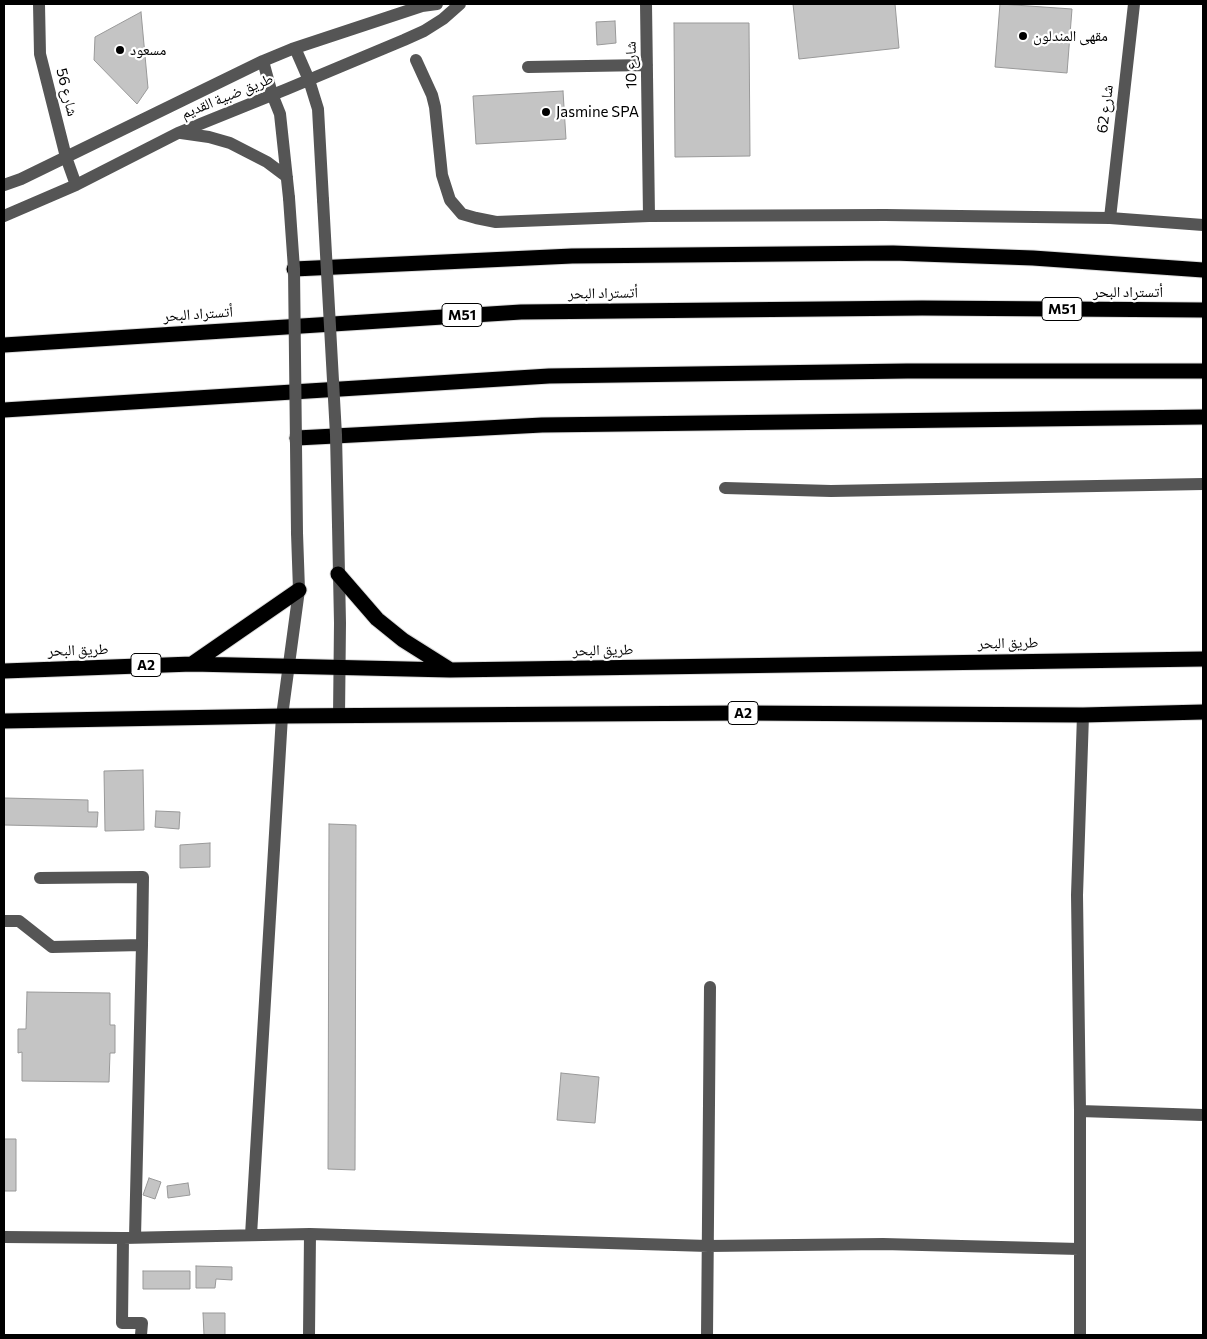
<!DOCTYPE html>
<meta charset="utf-8">
<style>
body{margin:0}
#map{position:relative;width:1207px;height:1339px;overflow:hidden;background:#fff;font-family:Commissioner,sans-serif}
canvas{display:block}
.frame{position:absolute;inset:0;border:5px solid #000;pointer-events:none}
</style>
<div id="map">
<canvas width="1207" height="1339"></canvas>
<div class="frame"></div>
</div>
<script>
const g = document.querySelector('canvas').getContext('2d');
g.lineJoin = 'round';
function fillPath(path, color) {
  g.fillStyle = color;
  g.fill(path, 'evenodd');
}
function poly(rows) {
  const path = new Path2D();
  for (const r of rows) {
    path.moveTo(r[0], r[1]);
    for (let i = 2; i < r.length; i += 2) path.lineTo(r[i], r[i + 1]);
  }
  return path;
}
function stroke(path, color, width, dash) {
  g.strokeStyle = color;
  g.lineWidth = width;
  g.lineCap = dash ? 'butt' : 'round';
  g.setLineDash(dash || []);
  g.stroke(path);
}
function drawText(font, color, halo, rows, align = 'center') {
  g.font = font + ' Commissioner,"Noto Naskh Arabic",sans-serif';
  g.lineWidth = 4.5;
  g.setLineDash([]);
  g.textBaseline = 'middle';
  g.strokeStyle = halo;
  g.fillStyle = color;
  for (const [text, x, y, turn = 0] of rows) {
    g.save();
    g.translate(x, y);
    g.rotate((+turn || 0) * Math.PI / 180);
    g.textAlign = isNaN(turn) ? turn : align;
    if (halo) g.strokeText(text, 0, 0);
    g.fillText(text, 0, 0);
    g.restore();
  }
}
const building = poly([
 [793,4,895,4,899,48,799,59,793,4],
 [1000,4,1072,9,1067,73,995,67,1000,4],
 [141,12,148,88,137,104,94,60,95,37,141,12],
 [615,21,616,43,597,45,596,22,615,21],
 [674,23,749,23,750,156,675,157,674,23],
 [563,91,566,139,476,144,473,96,563,91],
 [143,770,144,830,105,831,104,771,143,770],
 [4,798,88,800,88,812,98,812,97,827,4,825,4,798],
 [156,811,180,812,179,829,155,827,156,811],
 [329,824,356,825,355,1170,328,1169,329,824],
 [210,843,210,867,180,868,180,845,210,843],
 [27,992,110,993,110,1025,115,1025,115,1053,110,1053,109,1082,22,1081,22,1052,18,1053,18,1029,26,1029,27,992],
 [561,1073,599,1077,595,1123,557,1120,561,1073],
 [4,1139,16,1139,16,1191,4,1191,4,1139],
 [149,1178,161,1182,155,1199,143,1195,149,1178],
 [188,1183,190,1195,168,1198,167,1186,188,1183],
 [196,1266,232,1267,232,1280,216,1279,215,1288,196,1288,196,1266],
 [143,1271,190,1271,190,1289,143,1289,143,1271],
 [203,1313,225,1313,225,1335,204,1335,203,1313]
]);
const minor = poly([
 [39,4,40,54,66,157,76,185],
 [646,4,649,216],
 [295,48,309,80,318,109,323,200],
 [416,60,432,95,435,107,442,175,450,200,462,214,476,218,496,222,649,216,885,215,1110,218,1203,225],
 [263,61,272,94,280,114,289,198],
 [528,67,647,65],
 [181,133,209,137,230,143,267,162,287,177],
 [4,185,21,179,263,61,292,49,422,6,437,4],
 [4,216,76,185,178,133,287,89,404,40,424,31,443,19,460,4],
 [1110,218,1134,4],
 [725,488,831,491,1203,484],
 [338,525,340,623,339,716],
 [40,878,143,877,142,945],
 [4,921,19,921,52,947,142,945,135,1237],
 [1080,1111,1203,1115],
 [251,1235,282,716,299,590,297,533],
 [4,1237,123,1238,310,1234,708,1246,883,1244,1079,1249],
 [123,1238,122,1323,142,1323,141,1335],
 [309,1335,310,1234],
 [707,1335,710,987],
 [1080,1335,1080,1111,1077,895,1083,715]
]);
const highway = poly([
 [294,269,572,256,893,253,1033,258,1203,270],
 [4,345,521,312,922,308,1203,310],
 [4,410,549,376,907,371,1203,371],
 [297,438,542,425,1203,417],
 [338,574,377,619,403,640,449,669],
 [192,664,299,590],
 [4,671,192,664,450,670,1203,659],
 [4,721,282,716,741,713,1083,715,1203,712]
]);
const minorBridge = poly([
 [289,198,294,269,297,533],
 [323,200,336,435,338,525]
]);
const markers = [
 [1023,36,5,"#000"],
 [120,50,5,"#000"],
 [546,112,5,"#000"]
];
const shields = [
 [1062,309,40],
 [462,315,40],
 [146,665,30],
 [743,713,30]
];
const shieldNames = [
 ["M51",1062,309],
 ["M51",462,315],
 ["A2",146,665],
 ["A2",743,713]
];
const poiNames = [
 ["مقهى المندلون",1033,36],
 ["مسعود",130,50],
 ["Jasmine SPA",556,112]
];
const streetNames = [
 ["شارع 10",631,65,-91],
 ["شارع 56",67,92,76],
 ["طريق ضبية القديم",227,96,-22],
 ["شارع 62",1105,109,-83],
 ["أتستراد البحر",1128,292],
 ["أتستراد البحر",603,293,-1],
 ["أتستراد البحر",198,314,-4],
 ["طريق البحر",1008,643,-1],
 ["طريق البحر",78,650,-2],
 ["طريق البحر",603,650,-1]
];
fillPath(building, '#c4c4c4');
stroke(building, '#999', 1);
stroke(highway, '#dbdbdb', 17);
stroke(minor, '#555', 12);
stroke(highway, '#000', 15);
stroke(minorBridge, '#555', 12);
for (const [x, y, r, color] of markers) {
  const dot = new Path2D();
  dot.arc(x, y, r, 0, 2 * Math.PI);
  g.fillStyle = color;
  g.fill(dot);
  stroke(dot, '#fff', 2);
}
for (const [x, y, w] of shields) {
  const box = new Path2D();
  box.roundRect(x - w / 2, y - 11.5, w, 23, 4);
  g.fillStyle = '#fff';
  g.fill(box);
  stroke(box, '#000', 1);
}
drawText('bold 14px', '#000', null, shieldNames);
drawText('15px', '#000', '#fff', poiNames, 'left');
drawText('15px', '#000', '#fff', streetNames);
</script>
